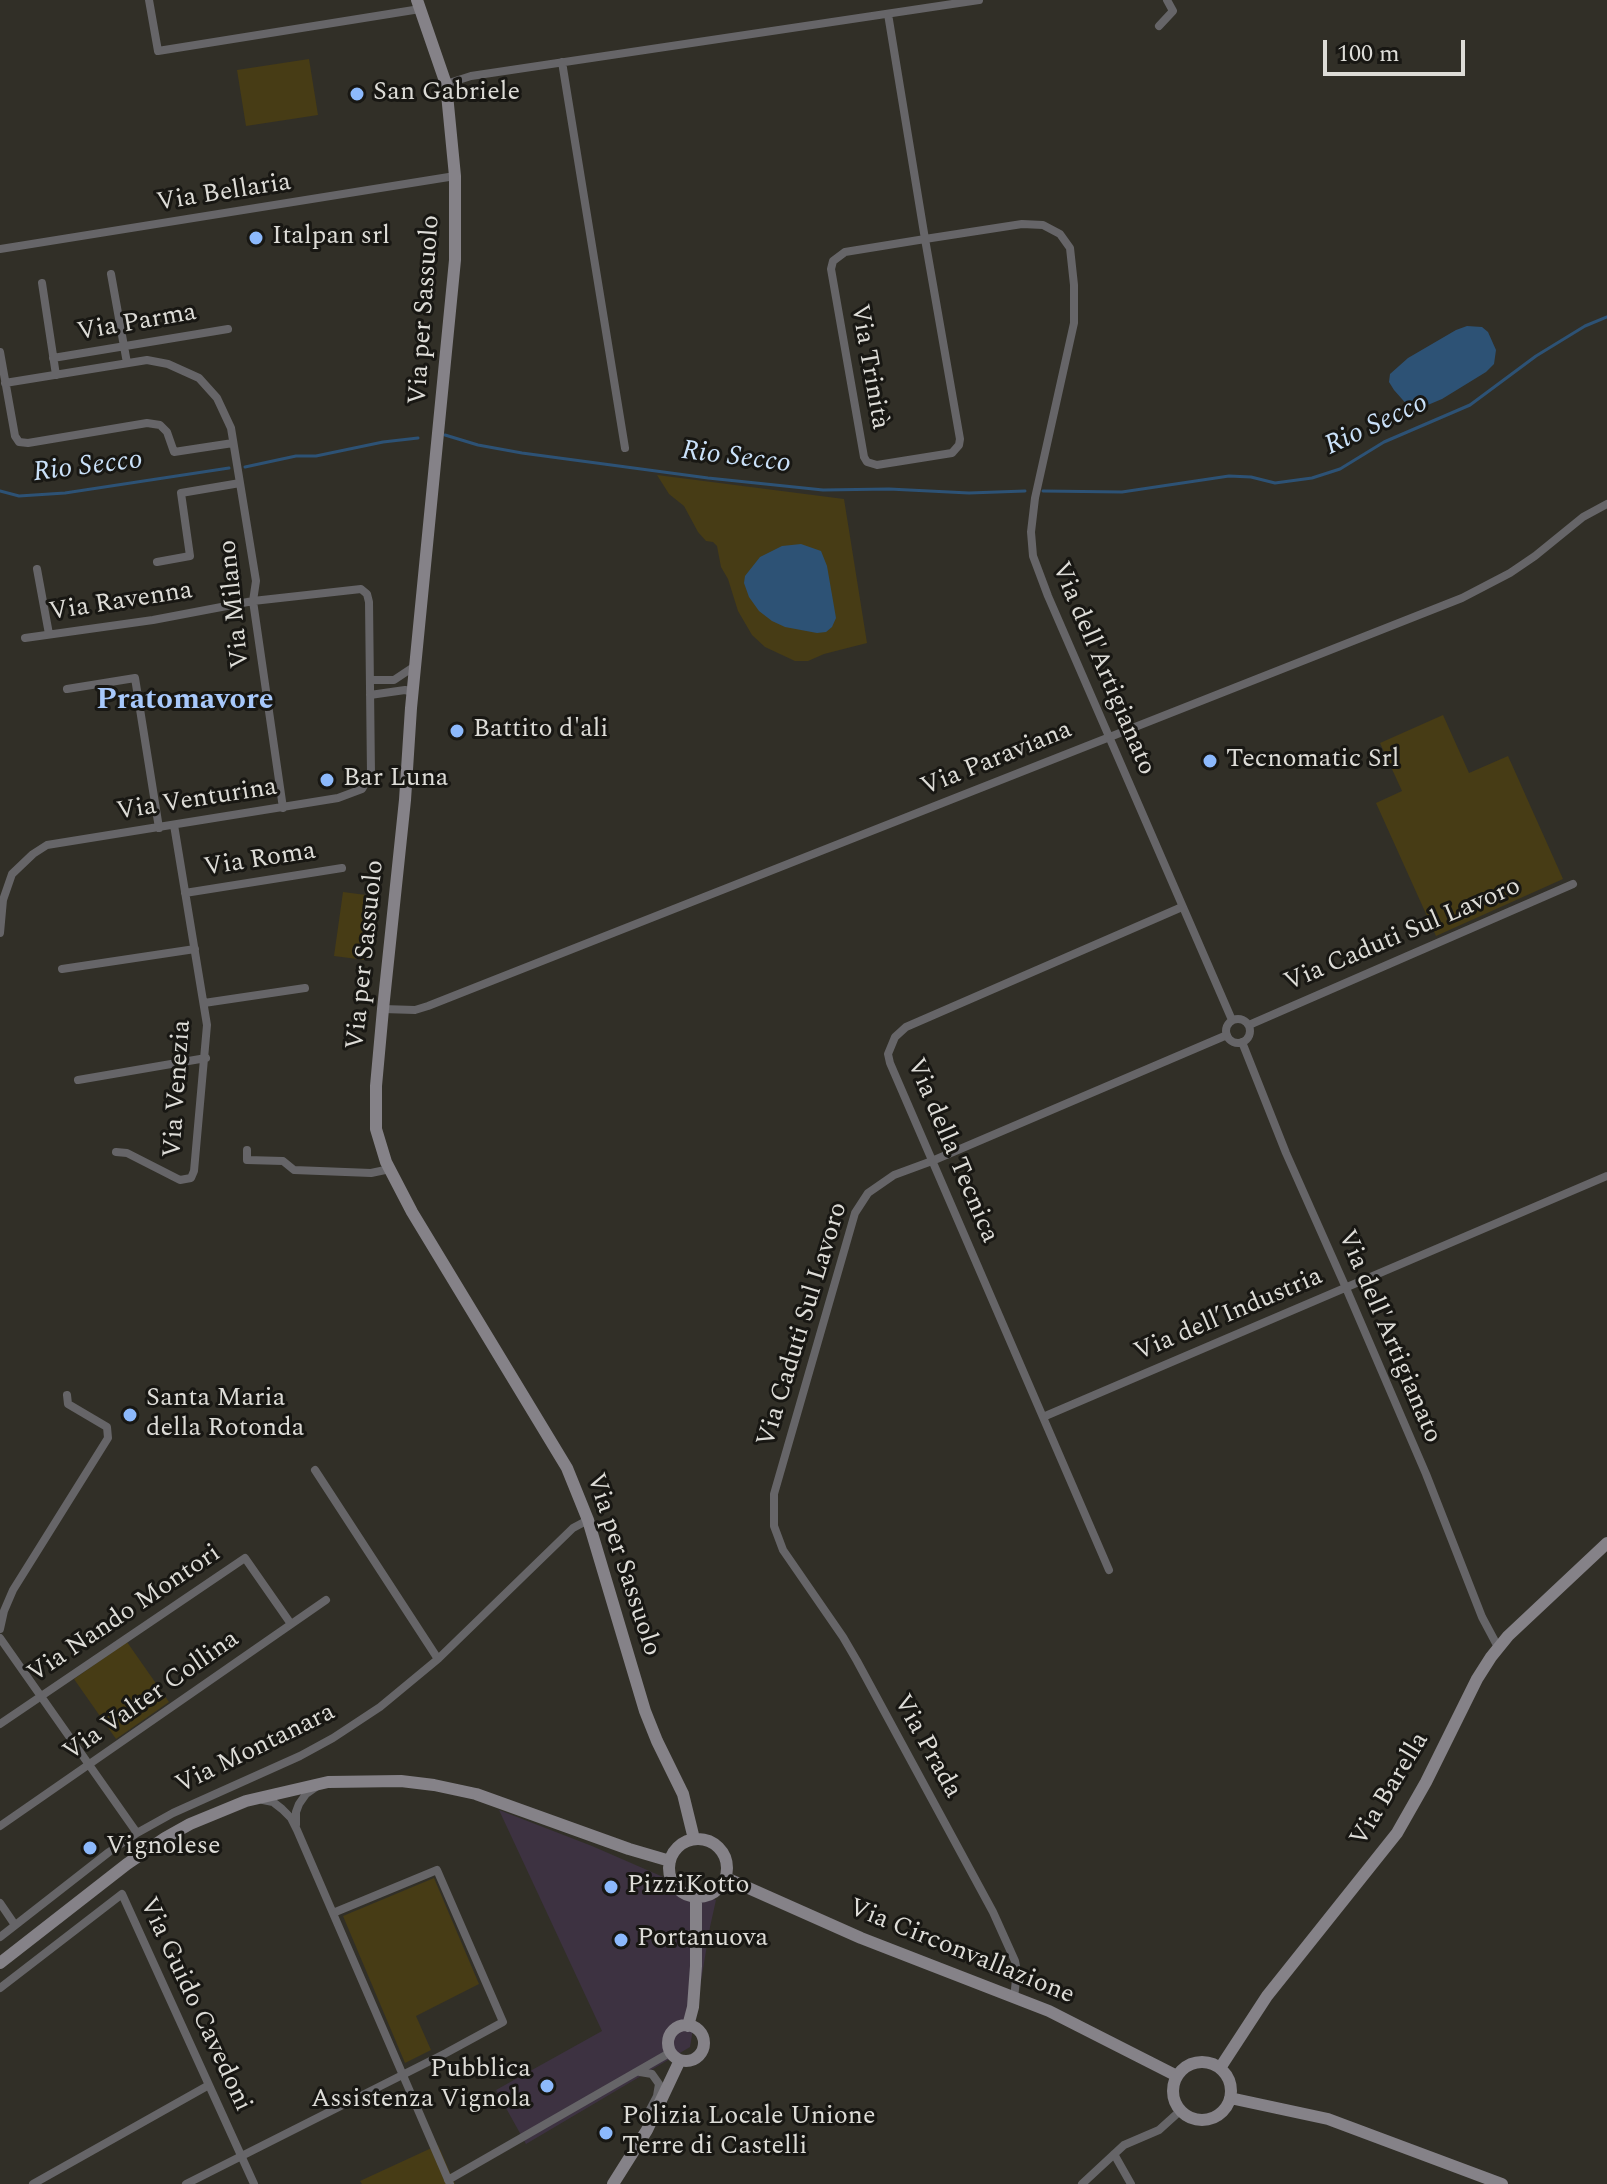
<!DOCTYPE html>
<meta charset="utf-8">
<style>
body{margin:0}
#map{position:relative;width:1607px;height:2184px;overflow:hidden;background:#312f27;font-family:Spectral,serif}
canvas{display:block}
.scale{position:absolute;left:1323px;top:40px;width:142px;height:36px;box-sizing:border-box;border:4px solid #dddcd7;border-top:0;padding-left:10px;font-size:24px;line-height:28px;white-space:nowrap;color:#dddcd7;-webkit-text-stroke:6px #181713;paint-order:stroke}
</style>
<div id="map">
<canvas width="1607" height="2184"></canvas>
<div class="scale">100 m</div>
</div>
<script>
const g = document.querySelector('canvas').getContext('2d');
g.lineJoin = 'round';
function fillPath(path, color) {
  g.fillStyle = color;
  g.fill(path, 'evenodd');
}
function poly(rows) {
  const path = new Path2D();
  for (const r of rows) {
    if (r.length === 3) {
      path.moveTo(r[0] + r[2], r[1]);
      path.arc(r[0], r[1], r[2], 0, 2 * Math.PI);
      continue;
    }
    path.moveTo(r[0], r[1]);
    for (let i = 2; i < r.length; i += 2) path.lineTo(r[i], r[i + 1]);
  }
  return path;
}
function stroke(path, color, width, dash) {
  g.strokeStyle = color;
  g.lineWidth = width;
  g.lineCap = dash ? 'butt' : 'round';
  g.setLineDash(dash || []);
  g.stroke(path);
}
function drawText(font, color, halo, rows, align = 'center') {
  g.font = font + ' Spectral,serif';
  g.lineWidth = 6;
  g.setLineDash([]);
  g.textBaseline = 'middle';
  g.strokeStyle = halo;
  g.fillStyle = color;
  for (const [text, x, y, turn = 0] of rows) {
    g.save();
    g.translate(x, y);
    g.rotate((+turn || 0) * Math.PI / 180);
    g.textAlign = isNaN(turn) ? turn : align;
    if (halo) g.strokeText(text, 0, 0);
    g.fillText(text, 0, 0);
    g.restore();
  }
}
const commercial = poly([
 [499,1810,592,1846,716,1900,710,1927,690,2047,526,2144,496,2090,602,2031]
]);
const green = poly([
 [309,59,318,115,246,126,237,70],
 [657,475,844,499,867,643,824,654,808,661,795,661,765,647,752,635,738,611,728,579,721,567,717,546,713,542,706,541,698,532,684,506,669,494],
 [1443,715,1469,773,1508,756,1563,879,1436,936,1376,803,1402,791,1380,743],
 [343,892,374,896,365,960,334,956],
 [127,1642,169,1702,116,1739,74,1679],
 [434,1878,479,1984,416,2016,431,2050,405,2063,343,1916],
 [438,2145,455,2184,362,2184,360,2181]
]);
const water = poly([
 [1467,326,1482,327,1488,332,1496,350,1494,364,1486,372,1442,399,1423,407,1409,407,1394,390,1389,382,1390,374,1408,358,1456,330],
 [801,544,821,551,827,566,836,618,832,627,826,632,817,633,785,627,772,621,759,611,749,597,744,583,745,576,760,557,782,546]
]);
const stream = poly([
 [445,435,478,445,522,453,708,478,823,490,889,489,969,493,1025,491],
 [245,467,296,456,316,456,383,442,418,438],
 [0,491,19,496,65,493,229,468],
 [1043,491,1122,492,1229,476,1251,477,1275,483,1312,478,1340,469,1384,442,1470,405,1536,356,1585,326,1607,317]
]);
const street = poly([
 [149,0,158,51,420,9],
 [888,14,925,239,960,439,959,445,952,453,877,465,867,462,864,457,831,269,833,261,845,252,925,239,1022,224,1043,225,1060,234,1070,248,1074,285,1074,323,1035,498,1031,532,1033,556,1048,596,1232,1020],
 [1159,26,1173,11,1167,0],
 [562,62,625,448],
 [446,84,471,76,979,0],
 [0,249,455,176],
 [111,274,127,363],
 [42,283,56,375],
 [0,352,15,436,19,442,28,443,147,423,160,425,167,432,174,452,233,443],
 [53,358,228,329],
 [5,383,147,360,168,364,199,378,217,398,231,428,256,581,253,601,283,808],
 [157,562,190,556,181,493,240,483],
 [37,569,49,634],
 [370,680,394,680,415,666],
 [67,689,135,678,159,828],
 [370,695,405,690,413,692],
 [185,893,342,868],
 [0,933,3,900,12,874,33,854,47,845,338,798,362,789,371,774,369,602,367,594,361,589,253,601,153,620,25,638],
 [62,969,195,949],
 [204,1003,305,988],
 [383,1009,415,1010,428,1006,1462,598,1510,573,1535,556,1583,517,1607,504],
 [1238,1031,12],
 [1249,1025,1573,884],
 [1242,1042,1286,1153,1346,1288,1426,1474,1482,1617,1498,1647],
 [78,1080,206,1058],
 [247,1150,247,1160,283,1161,294,1170,371,1173,390,1169],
 [116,1152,127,1153,180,1180,191,1178,194,1171,207,1025,174,825],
 [1043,1417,1607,1176],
 [315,1470,438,1659],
 [1109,1570,890,1063,888,1054,895,1037,906,1027,1182,907],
 [0,1629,4,1611,13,1590,108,1438,107,1427,68,1404,67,1395],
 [0,1638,137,1833],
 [0,1724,245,1558,291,1624],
 [263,1800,273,1802,282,1809,291,1818,297,1830,450,2184],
 [296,1825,296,1812,299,1804,306,1794,316,1787],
 [0,1826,326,1600],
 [0,1903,15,1925],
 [0,1937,109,1852,137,1833,173,1813,300,1756,333,1738,380,1707,438,1659,573,1528,588,1520],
 [0,1988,122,1894,254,2184],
 [1014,1998,1017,1971,1015,1961,993,1912,857,1661,843,1637,783,1550,774,1526,774,1494,855,1213,868,1193,894,1175,932,1161,1227,1035],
 [640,2072,652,2074,659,2084,657,2096,646,2117,647,2130],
 [1114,2154,1131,2184],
 [448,2180,671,2052],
 [33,2184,209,2085],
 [186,2184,446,2053,503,2022,437,1870,333,1913],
 [1082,2184,1124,2145,1159,2130,1180,2111]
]);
const secondary = poly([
 [417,0,446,84,455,176,455,260,411,708,405,800,383,1009,376,1086,376,1129,386,1162,412,1212,567,1468,588,1520,645,1711,657,1741,683,1794,694,1839],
 [698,1868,29],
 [726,1878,861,1938,1049,2011,1177,2076],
 [0,1963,127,1864,165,1838,190,1824,246,1801,328,1782,401,1781,434,1785,476,1794,629,1849,670,1861],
 [686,2043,18],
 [688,2026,693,2007,696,1966,696,1897],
 [1202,2091,29],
 [1220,2068,1267,1996,1397,1833,1426,1782,1477,1679,1491,1657,1508,1636,1607,1543],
 [1230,2098,1328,2119,1502,2184],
 [613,2184,647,2130,680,2060]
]);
const markers = [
 [357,94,8,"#8cb9fc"],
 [256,238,8,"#8cb9fc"],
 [457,731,8,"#8cb9fc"],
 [1210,761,8,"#8cb9fc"],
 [327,780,8,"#8cb9fc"],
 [130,1415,8,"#8cb9fc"],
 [90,1848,8,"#8cb9fc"],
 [611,1887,8,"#8cb9fc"],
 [621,1940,8,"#8cb9fc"],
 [547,2086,8,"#8cb9fc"],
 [606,2133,8,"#8cb9fc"]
];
const poiNames = [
 ["San Gabriele",373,94],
 ["Italpan srl",272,238],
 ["Battito d'ali",473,731],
 ["Tecnomatic Srl",1226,761],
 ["Bar Luna",343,780],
 ["Santa Maria",146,1400],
 ["della Rotonda",146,1430],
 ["Vignolese",106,1848],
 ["PizziKotto",627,1887],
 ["Portanuova",637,1940],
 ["Pubblica",531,2071,"right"],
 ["Assistenza Vignola",531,2101,"right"],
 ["Polizia Locale Unione",622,2118],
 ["Terre di Castelli",622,2148]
];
const streetNames = [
 ["Via Bellaria",224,194,-9],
 ["Via per Sassuolo",426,310,-86],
 ["Via Parma",137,324,-10],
 ["Via Trinità",868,367,80],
 ["Via Ravenna",121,603,-9],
 ["Via Milano",236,604,-96],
 ["Via dell'Artigianato",1102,669,67],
 ["Via Paraviana",997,760,-22],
 ["Via Venturina",197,801,-9],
 ["Via Roma",260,861,-9],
 ["Via Caduti Sul Lavoro",1403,936,-23],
 ["Via per Sassuolo",367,955,-84],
 ["Via Venezia",179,1089,-86],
 ["Via della Tecnica",951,1151,67],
 ["Via dell’Industria",1229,1316,-23],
 ["Via Caduti Sul Lavoro",804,1325,-73],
 ["Via dell'Artigianato",1388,1337,67],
 ["Via per Sassuolo",622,1565,72],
 ["Via Nando Montori",125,1615,-34],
 ["Via Valter Collina",152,1697,-35],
 ["Via Prada",926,1747,61],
 ["Via Montanara",256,1750,-26],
 ["Via Barella",1391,1790,-59],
 ["Via Circonvallazione",961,1953,22],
 ["Via Guido Cavedoni",194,2005,65]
];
const waterNames = [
 ["Rio Secco",1377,426,-25],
 ["Rio Secco",736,459,7],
 ["Rio Secco",88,468,-7]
];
const quarterNames = [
 ["Pratomavore",185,702]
];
fillPath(commercial, '#3d3241');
fillPath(green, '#473c15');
fillPath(water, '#2d5275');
stroke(stream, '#2d5275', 3);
stroke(street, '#666568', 8);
stroke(secondary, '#858288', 12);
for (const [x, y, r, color] of markers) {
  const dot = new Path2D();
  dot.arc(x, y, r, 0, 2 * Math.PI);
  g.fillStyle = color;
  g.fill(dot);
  stroke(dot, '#181713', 3);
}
drawText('26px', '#dddcd7', '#181713', poiNames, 'left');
drawText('26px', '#dddcd7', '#181713', streetNames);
drawText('italic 28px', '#cae1f9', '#181713', waterNames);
drawText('bold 30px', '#a7c8fb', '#181713', quarterNames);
</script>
